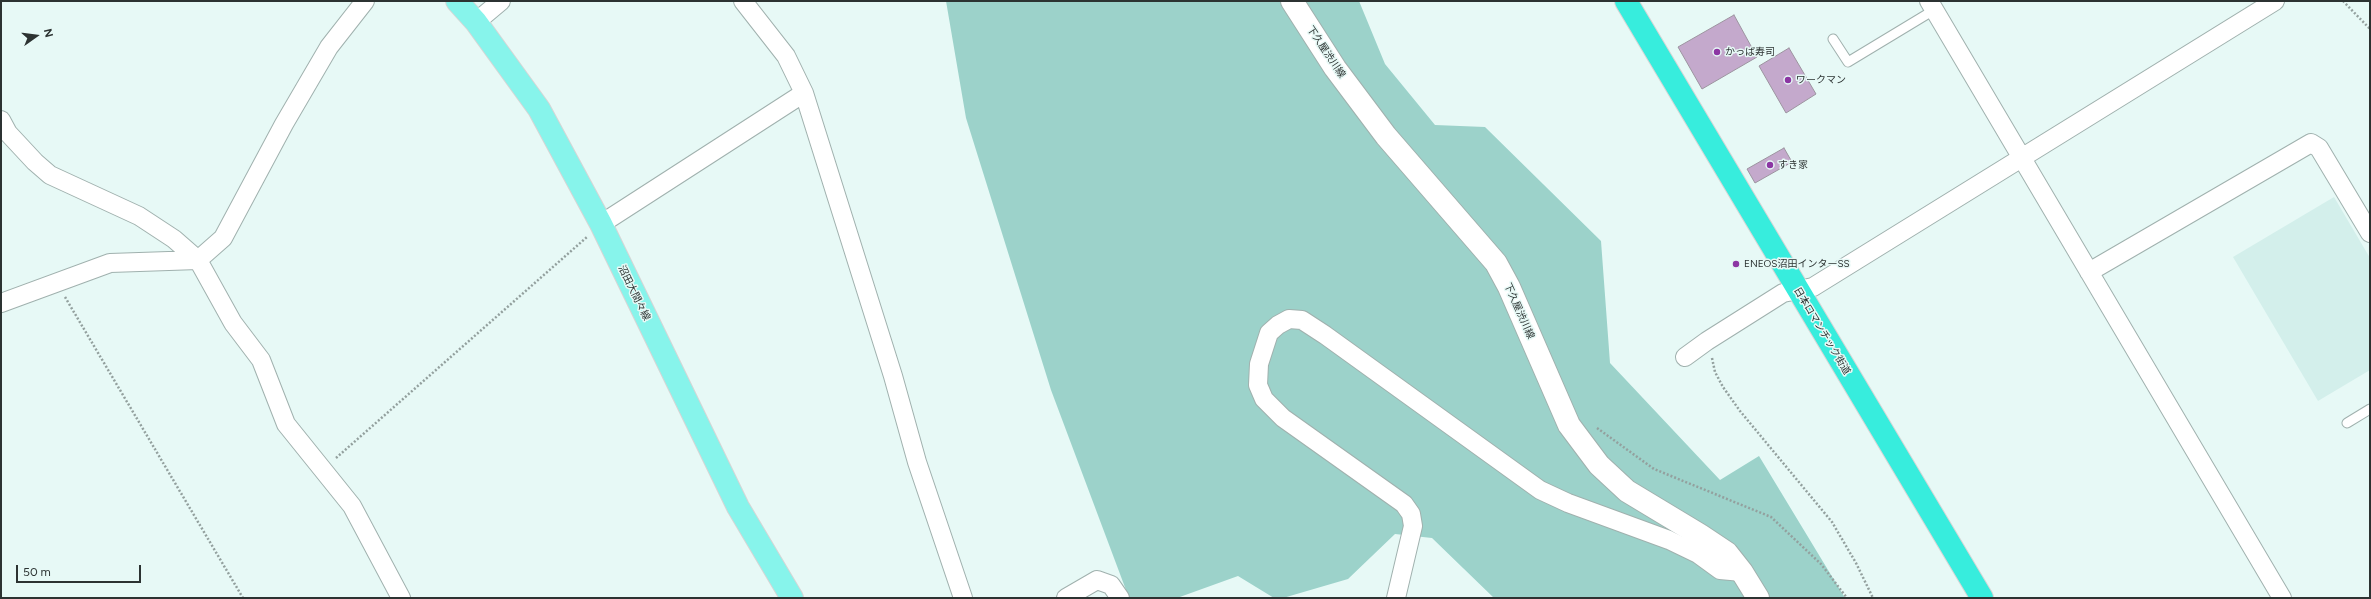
<!DOCTYPE html>
<meta charset="utf-8">
<style>
body{margin:0}
#map{position:relative;width:2371px;height:599px;overflow:hidden;background:#e7f9f6;font-family:Figtree,sans-serif}
canvas{display:block}
.frame{position:absolute;inset:0;border:2px solid #2c3332;pointer-events:none}
.north{position:absolute;left:16px;top:16px;width:40px;height:40px;-webkit-text-stroke:3px #e7f9f6;paint-order:stroke;rotate:76deg;font-size:11px;font-weight:700;line-height:16px;text-align:center;color:#2c3332}
.north::after{content:'';display:block;margin:auto;width:14px;height:18px;background:#2c3332;clip-path:polygon(50% 0,100% 100%,50% 72%,0 100%)}
.scale{position:absolute;left:16px;top:565px;width:125px;height:18px;box-sizing:border-box;border:2px solid #2c3332;border-top:0;padding-left:5px;font-size:12px;line-height:14px;white-space:nowrap;color:#2c3332;-webkit-text-stroke:3px #e7f9f6;paint-order:stroke}
</style>
<div id="map">
<canvas width="2371" height="599"></canvas>
<div class="frame"></div>
<div class="north">N</div>
<div class="scale">50 m</div>
</div>
<script>
const g = document.querySelector('canvas').getContext('2d');
g.lineJoin = 'round';
function fillPath(path, color) {
  g.fillStyle = color;
  g.fill(path, 'evenodd');
}
function poly(rows) {
  const path = new Path2D();
  for (const r of rows) {
    path.moveTo(r[0], r[1]);
    for (let i = 2; i < r.length; i += 2) path.lineTo(r[i], r[i + 1]);
  }
  return path;
}
function stroke(path, color, width, dash) {
  g.strokeStyle = color;
  g.lineWidth = width;
  g.lineCap = dash ? 'butt' : 'round';
  g.setLineDash(dash || []);
  g.stroke(path);
}
function drawText(font, color, halo, rows, align = 'center') {
  g.font = font + ' Figtree,"Noto Sans JP",sans-serif';
  g.lineWidth = 3;
  g.setLineDash([]);
  g.textBaseline = 'middle';
  g.strokeStyle = halo;
  g.fillStyle = color;
  for (const [text, x, y, turn = 0] of rows) {
    g.save();
    g.translate(x, y);
    g.rotate((+turn || 0) * Math.PI / 180);
    g.textAlign = isNaN(turn) ? turn : align;
    if (halo) g.strokeText(text, 0, 0);
    g.fillText(text, 0, 0);
    g.restore();
  }
}
const built = poly([
 [2334,197,2370,258,2370,370,2318,401,2233,257]
]);
const forest = poly([
 [946,1,1359,1,1385,64,1435,125,1485,127,1601,241,1610,363,1720,480,1759,456,1845,598,1494,598,1432,538,1395,534,1348,579,1283,598,1274,598,1238,576,1177,598,1129,598,1051,390,966,118]
]);
const building = poly([
 [1734,15,1757,57,1702,89,1678,47,1734,15],
 [1789,48,1816,94,1786,113,1759,66,1789,48],
 [1784,148,1792,162,1755,183,1747,169,1784,148]
]);
const path = poly([
 [2343,1,2370,29],
 [65,297,243,598],
 [1712,358,1715,372,1723,387,1740,411,1832,522,1856,563,1873,598],
 [1597,428,1654,469,1771,517,1821,564,1847,598],
 [336,458,587,237]
]);
const lane = poly([
 [1833,39,1848,62,1934,10],
 [2347,423,2370,409]
]);
const street = poly([
 [743,1,786,56,804,93,893,376,917,462,963,598],
 [1929,1,2282,598],
 [476,22,501,1],
 [1,120,8,133,35,162,50,175,139,216,174,239,198,260,233,323,261,360,286,424,352,506,401,598],
 [601,224,804,93],
 [2089,272,2311,143,2319,148,2370,233],
 [1,303,110,263,198,260,223,238,284,124,329,47,365,1],
 [1685,357,1707,341,1783,293,1813,287,2275,1],
 [1066,598,1097,580,1111,585,1120,598],
 [1396,598,1413,526,1411,514,1404,504,1283,418,1264,399,1258,385,1259,364,1269,333,1278,325,1289,319,1302,320,1325,335,1540,490,1568,503,1669,540,1698,554,1720,570,1742,572]
]);
const secondary = poly([
 [1292,1,1335,68,1386,136,1496,263,1509,287,1569,425,1599,465,1627,491,1700,535,1727,553,1742,572,1758,598]
]);
const primary = poly([
 [457,1,476,22,539,109,601,224,738,507,792,598]
]);
const highway = poly([
 [1626,1,1982,598]
]);
const markers = [
 [1717,52,4,"#8c36a3"],
 [1788,80,4,"#8c36a3"],
 [1770,165,4,"#8c36a3"],
 [1736,264,4,"#8c36a3"]
];
const streetNames = [
 ["下久屋渋川線",1326,52,56],
 ["沼田大間々線",634,293,64],
 ["下久屋渋川線",1519,311,66],
 ["日本ロマンチック街道",1822,331,59]
];
const poiNames = [
 ["かっぱ寿司",1725,52],
 ["ワークマン",1796,80],
 ["すき家",1778,165],
 ["ENEOS沼田インターSS",1744,264]
];
fillPath(built, '#d3efeb');
fillPath(forest, '#9cd2ca');
fillPath(building, '#c4a9cc');
stroke(building, '#9c949f', 1);
stroke(lane, '#a0b1ae', 11);
stroke(street, '#a0b1ae', 20);
stroke(secondary, '#a0b1ae', 24);
stroke(primary, '#d5d6d6', 24);
stroke(highway, '#d5d6d6', 24);
stroke(path, '#93a09e', 2.5, [2, 2]);
stroke(lane, '#fff', 9);
stroke(street, '#fff', 18);
stroke(secondary, '#fff', 22);
stroke(primary, '#87f4eb', 22);
stroke(highway, '#37eddd', 22);
for (const [x, y, r, color] of markers) {
  const dot = new Path2D();
  dot.arc(x, y, r, 0, 2 * Math.PI);
  g.fillStyle = color;
  g.fill(dot);
  stroke(dot, '#e7f9f6', 1.5);
}
drawText('10px', '#2c3332', '#e7f9f6', streetNames);
drawText('10px', '#2c3332', '#e7f9f6', poiNames, 'left');
</script>
